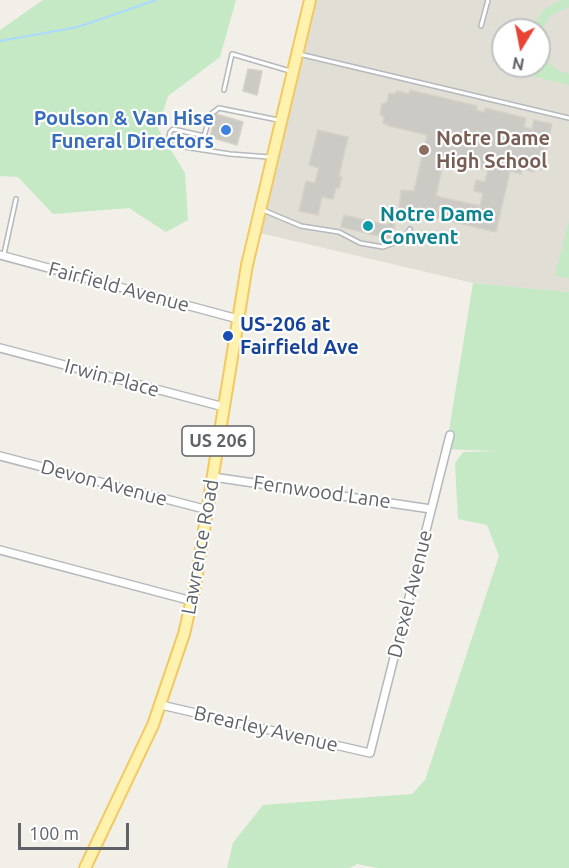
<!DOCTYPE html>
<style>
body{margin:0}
#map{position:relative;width:569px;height:868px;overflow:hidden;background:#f1efe8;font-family:Ubuntu,sans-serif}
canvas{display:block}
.north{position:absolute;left:491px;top:18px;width:60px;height:60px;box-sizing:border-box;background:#fff;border:2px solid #bfc1c3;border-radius:50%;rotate:190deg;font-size:16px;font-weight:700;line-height:24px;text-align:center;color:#5f6368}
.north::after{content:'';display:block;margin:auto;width:21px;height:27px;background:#ea4335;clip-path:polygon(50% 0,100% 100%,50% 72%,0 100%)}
.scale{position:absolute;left:18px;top:823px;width:111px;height:27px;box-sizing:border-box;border:3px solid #5f6368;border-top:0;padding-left:8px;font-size:18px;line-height:21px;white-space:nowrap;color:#5f6368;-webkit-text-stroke:4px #fff;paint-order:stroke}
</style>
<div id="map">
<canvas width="569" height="868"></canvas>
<div class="north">N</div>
<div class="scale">100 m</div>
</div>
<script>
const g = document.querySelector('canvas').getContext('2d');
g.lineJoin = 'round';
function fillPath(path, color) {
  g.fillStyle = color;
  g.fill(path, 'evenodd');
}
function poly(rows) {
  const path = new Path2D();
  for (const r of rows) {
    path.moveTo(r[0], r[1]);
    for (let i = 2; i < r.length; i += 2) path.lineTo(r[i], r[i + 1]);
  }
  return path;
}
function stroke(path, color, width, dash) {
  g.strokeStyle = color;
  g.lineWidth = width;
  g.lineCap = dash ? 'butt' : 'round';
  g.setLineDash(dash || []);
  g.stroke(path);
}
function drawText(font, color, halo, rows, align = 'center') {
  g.font = font + ' Ubuntu,sans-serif';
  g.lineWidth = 4.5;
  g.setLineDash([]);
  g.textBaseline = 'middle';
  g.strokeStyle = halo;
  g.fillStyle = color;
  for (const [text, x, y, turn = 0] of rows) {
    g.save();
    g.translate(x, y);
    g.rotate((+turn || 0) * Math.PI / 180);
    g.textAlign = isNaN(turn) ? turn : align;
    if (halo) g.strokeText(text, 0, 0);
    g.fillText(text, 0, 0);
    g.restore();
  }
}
const education = poly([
 [315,0,569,0,569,292,473,283,260,233],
 [503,30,539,30,539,66,503,66]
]);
const green = poly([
 [43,0,236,0,220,57,168,96,158,129,185,173,188,220,166,232,129,208,53,214,18,177,0,176,0,30],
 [561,0,569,0,569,7,550,16,542,29,540,42,547,61,559,71,569,74,569,85,531,76,533,66,539,66,539,30,533,30,534,25,542,11],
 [569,221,569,279,555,275],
 [473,283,569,292,569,868,378,868,357,864,350,868,227,868,233,843,263,805,412,794,425,780,499,556,487,525,458,519,455,463,463,452,497,451,446,449]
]);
const stream = poly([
 [0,41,78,27,156,0]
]);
const building = poly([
 [248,69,262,71,257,95,243,91,248,69],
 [410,90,477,106,476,110,484,112,485,108,526,118,524,127,532,129,534,120,552,124,542,170,535,168,534,172,522,169,521,174,510,171,496,232,399,209,401,190,414,191,427,135,389,126,383,123,384,118,380,114,382,104,387,102,389,93,394,94,397,91,409,94,410,90],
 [444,159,488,170,485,182,476,180,474,191,483,193,480,206,436,196,444,159],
 [216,114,243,122,237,145,210,137,216,114],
 [318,130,348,137,339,176,342,177,339,188,336,188,333,199,322,197,318,215,299,211,306,181,315,183,319,168,309,165,318,130],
 [344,215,387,225,389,222,392,223,395,225,391,239,341,227,344,215]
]);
const service = poly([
 [481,26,488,0],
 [299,54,569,118],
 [224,90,232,54,290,71],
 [204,136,211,114,219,108,278,120],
 [202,150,204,136,173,129,170,132,168,142,171,145,230,154,269,157],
 [263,210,301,226,339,232,360,243,383,247,402,240,410,229],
 [4,254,16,199]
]);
const minor = poly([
 [0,255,238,319],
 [0,348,224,407],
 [0,456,208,510],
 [213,477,431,509],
 [0,550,192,601],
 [161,705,370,753,450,435]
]);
const primary = poly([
 [85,868,153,725,184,634,195,586,247,265,310,0]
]);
const markers = [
 [226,130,6,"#3f7fe0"],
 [424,150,6,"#8d6e63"],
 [368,226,6,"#0f9aa8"],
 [228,336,6,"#1a4fb4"]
];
const shields = [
 [218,441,72]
];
const shieldNames = [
 ["US 206",218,441]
];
const shopNames = [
 ["Poulson & Van Hise",214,118],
 ["Funeral Directors",214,141]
];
const educationNames = [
 ["Notre Dame",436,138],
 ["High School",436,161]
];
const cultureNames = [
 ["Notre Dame",380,214],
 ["Convent",380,237]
];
const streetNames = [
 ["Fairfield Avenue",119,287,15],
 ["Irwin Place",112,378,15],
 ["Devon Avenue",104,483,15],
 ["Fernwood Lane",322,492,8],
 ["Lawrence Road",200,547,-80],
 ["Drexel Avenue",410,594,-76],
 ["Brearley Avenue",266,729,13]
];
const transitNames = [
 ["US-206 at",240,324],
 ["Fairfield Ave",240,347]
];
fillPath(education, '#e1ded6');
fillPath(green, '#c5e8c5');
stroke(stream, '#aadaff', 2);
fillPath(building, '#cccac5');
stroke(building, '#d6d1c6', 1.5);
stroke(service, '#b5b8bc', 6);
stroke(minor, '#b5b8bc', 10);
stroke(primary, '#f2c960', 14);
stroke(service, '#fff', 3);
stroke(minor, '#fff', 7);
stroke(primary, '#fff2af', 10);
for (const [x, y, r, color] of markers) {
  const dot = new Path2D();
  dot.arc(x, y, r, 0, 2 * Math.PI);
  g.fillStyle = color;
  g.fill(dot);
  stroke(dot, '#fff', 2);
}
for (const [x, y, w] of shields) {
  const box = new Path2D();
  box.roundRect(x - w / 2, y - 15, w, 30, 4.5);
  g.fillStyle = '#fff';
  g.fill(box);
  stroke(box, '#5f6368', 1.5);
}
drawText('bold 18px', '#5f6368', null, shieldNames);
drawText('bold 20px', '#366cbe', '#fff', shopNames, 'right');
drawText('bold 20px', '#785e54', '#fff', educationNames, 'left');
drawText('bold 20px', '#0d838f', '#fff', cultureNames, 'left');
drawText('20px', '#5f6368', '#fff', streetNames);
drawText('bold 20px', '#164399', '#fff', transitNames, 'left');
</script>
